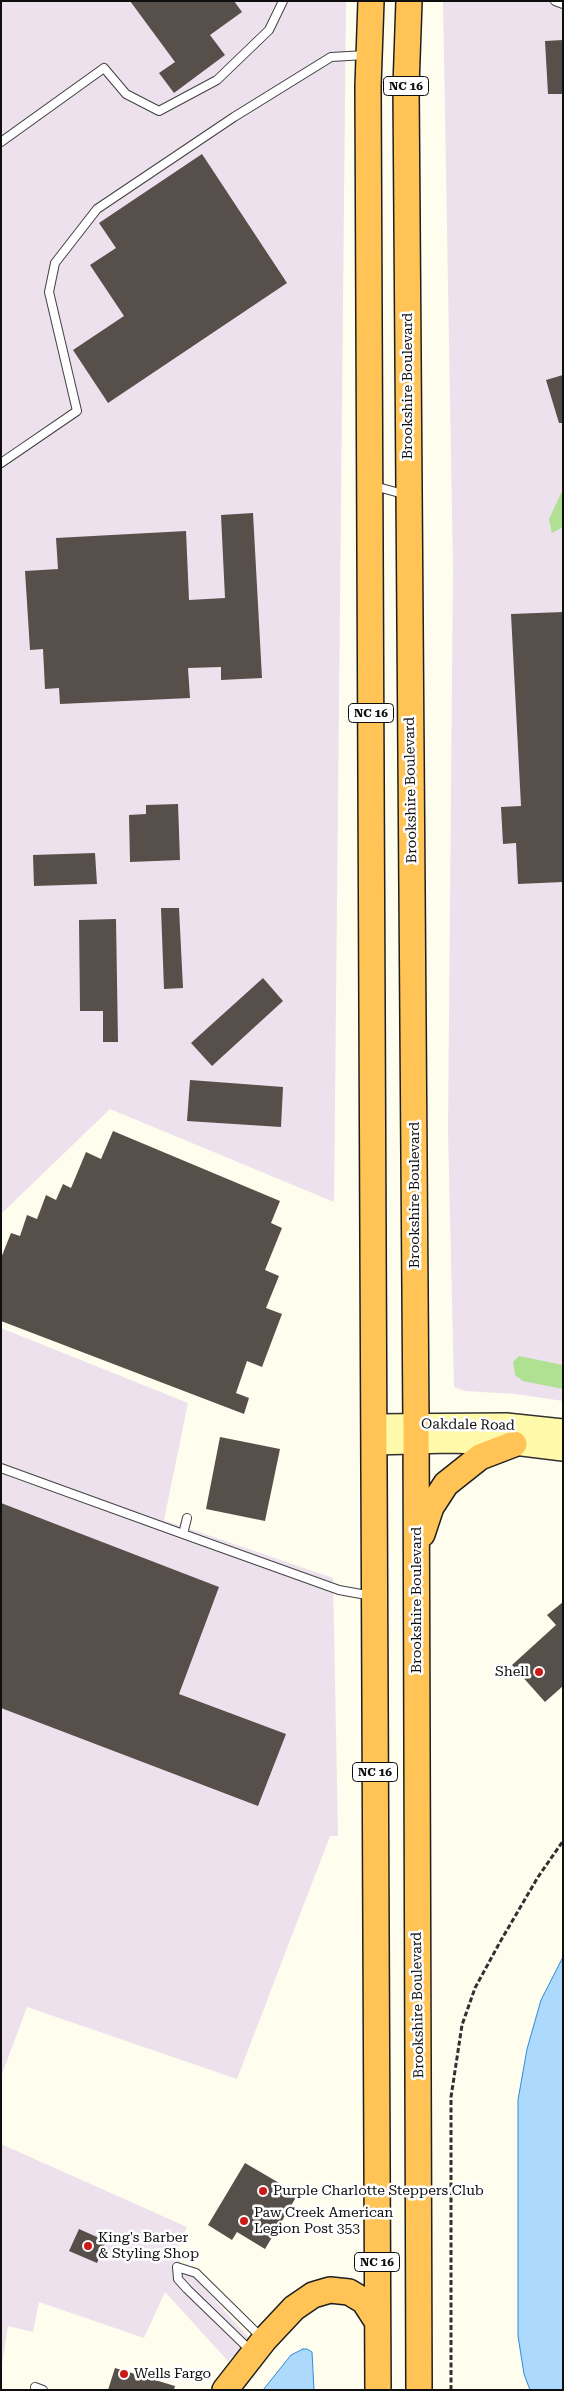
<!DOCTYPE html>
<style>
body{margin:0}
#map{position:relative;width:564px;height:2391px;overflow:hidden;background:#fffdee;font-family:"Roboto Serif",serif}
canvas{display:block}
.frame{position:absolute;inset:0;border:2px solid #0e0e0e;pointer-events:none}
</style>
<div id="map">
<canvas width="564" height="2391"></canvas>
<div class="frame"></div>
</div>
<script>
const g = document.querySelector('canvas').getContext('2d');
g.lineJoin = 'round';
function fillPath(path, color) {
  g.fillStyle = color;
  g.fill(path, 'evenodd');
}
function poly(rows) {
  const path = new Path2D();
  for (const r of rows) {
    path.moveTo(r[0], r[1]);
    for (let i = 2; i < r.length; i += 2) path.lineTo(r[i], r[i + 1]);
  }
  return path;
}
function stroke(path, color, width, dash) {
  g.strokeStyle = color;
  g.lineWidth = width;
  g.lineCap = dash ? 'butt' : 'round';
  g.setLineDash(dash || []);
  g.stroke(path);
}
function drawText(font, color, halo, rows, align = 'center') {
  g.font = font + ' "Roboto Serif",serif';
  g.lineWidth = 5;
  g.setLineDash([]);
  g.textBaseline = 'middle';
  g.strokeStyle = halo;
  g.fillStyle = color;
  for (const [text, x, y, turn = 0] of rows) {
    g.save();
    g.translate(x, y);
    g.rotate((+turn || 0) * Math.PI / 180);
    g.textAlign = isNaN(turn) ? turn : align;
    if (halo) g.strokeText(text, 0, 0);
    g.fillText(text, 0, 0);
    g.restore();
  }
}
const industrial = poly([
 [1,1,346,1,334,1202,110,1109,1,1214],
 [443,1,563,1,563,1401,515,1394,465,1391,454,1387,448,1130,453,568],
 [1,1328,188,1403,164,1520,333,1578,338,1836,330,1836,237,2079,27,2007,1,2077],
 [1,2144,187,2227,174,2255,251,2340,228,2361,165,2292,144,2338,39,2302,33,2332,8,2326,1,2371]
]);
const forest = poly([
 [563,489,563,527,552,533,549,519],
 [519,1356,563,1365,563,1389,523,1381,515,1375,513,1362]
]);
const water = poly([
 [563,1957,563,2390,530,2390,524,2374,518,2336,518,2100,527,2049,541,2000,563,1957],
 [303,2349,307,2349,312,2352,314,2390,263,2390,291,2355,303,2349]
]);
const building = poly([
 [130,1,234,1,242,12,210,35,225,55,174,93,159,73,175,62],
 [563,40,563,94,548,94,545,41],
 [202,154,287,283,108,403,73,350,124,316,90,265,116,248,99,223],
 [563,375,563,423,559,423,546,380],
 [253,513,262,678,221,680,221,667,188,668,190,698,60,704,59,688,45,689,43,649,30,650,25,571,58,569,56,538,186,531,189,600,225,598,221,515],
 [563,612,563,882,518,884,516,843,503,844,501,807,521,806,511,614],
 [178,804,180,860,130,862,129,815,146,814,146,805],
 [95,853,97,884,34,886,33,855],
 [161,908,179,908,183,988,164,989],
 [116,919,118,1042,103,1042,103,1011,80,1011,79,920],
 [263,978,283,1001,212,1066,191,1043],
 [190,1080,283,1087,281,1127,187,1121],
 [113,1131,280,1201,271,1223,282,1228,265,1270,279,1276,266,1308,282,1314,262,1367,247,1361,236,1393,249,1398,244,1414,1,1321,1,1258,11,1233,20,1236,27,1215,37,1219,46,1195,56,1200,63,1184,71,1188,86,1152,101,1159],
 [220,1437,280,1449,265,1521,206,1509],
 [1,1503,219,1587,179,1694,286,1734,258,1806,1,1708],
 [563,1602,563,1686,545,1702,512,1665,556,1625,547,1615],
 [245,2163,298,2194,265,2249,237,2232,232,2240,208,2225],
 [79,2229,106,2241,97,2263,69,2251],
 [115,2368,175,2386,174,2390,108,2390]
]);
const path = poly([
 [451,2390,451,2097,462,2025,475,1988,500,1942,538,1877,563,1841]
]);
const service = poly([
 [555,1,563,4],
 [1,142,104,68,126,94,159,111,217,80,269,30,283,1],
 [1,463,77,411,49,292,55,263,97,209,234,117,331,57,365,55],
 [374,486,407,495],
 [1,1468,183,1534],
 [187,1518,183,1534,339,1590,372,1596],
 [251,2351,187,2289,178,2279,177,2267,196,2273,261,2337],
 [35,2387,43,2390]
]);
const secondary = poly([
 [373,1425,506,1424,563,1430],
 [374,1444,449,1442,514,1444,563,1450]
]);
const trunk = poly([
 [371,1,368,86,378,2390],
 [409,1,406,87,416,1424,419,2390],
 [422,1534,431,1507,446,1484,480,1457,514,1444],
 [225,2390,264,2340,294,2308,313,2295,330,2290,349,2292,364,2301,377,2321]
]);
const markers = [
 [539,1672,5,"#cb1a18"],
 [263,2191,5,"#cb1a18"],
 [244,2221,5,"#cb1a18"],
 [88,2246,5,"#cb1a18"],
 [124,2374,5,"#cb1a18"]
];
const shields = [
 [406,86,45],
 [371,713,45],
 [375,1772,45],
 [377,2262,45]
];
const shieldNames = [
 ["NC 16",406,86],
 ["NC 16",371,713],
 ["NC 16",375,1772],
 ["NC 16",377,2262]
];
const streetNames = [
 ["Brookshire Boulevard",408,386,-90],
 ["Brookshire Boulevard",411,790,-91],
 ["Brookshire Boulevard",415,1195,-90],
 ["Oakdale Road",468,1425,1],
 ["Brookshire Boulevard",417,1600,-90],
 ["Brookshire Boulevard",418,2005,-91]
];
const poiNames = [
 ["Shell",529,1672,"right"],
 ["Purple Charlotte Steppers Club",273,2191],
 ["Paw Creek American",254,2213],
 ["Legion Post 353",254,2229],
 ["King's Barber",98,2238],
 ["& Styling Shop",98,2254],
 ["Wells Fargo",134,2374]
];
fillPath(industrial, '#ede1ed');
fillPath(forest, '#b0e091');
fillPath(water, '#addafc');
stroke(water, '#2d8bda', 1);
fillPath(building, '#574f49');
stroke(service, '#414141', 10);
stroke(secondary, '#303030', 24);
stroke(trunk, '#1f1f1f', 28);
stroke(path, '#303030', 3, [5, 2.5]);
stroke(service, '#fff', 8);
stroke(secondary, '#fffaa9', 21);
stroke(trunk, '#ffc455', 25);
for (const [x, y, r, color] of markers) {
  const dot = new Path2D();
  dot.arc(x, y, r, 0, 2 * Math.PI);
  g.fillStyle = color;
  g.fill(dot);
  stroke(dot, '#fff', 2);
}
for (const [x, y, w] of shields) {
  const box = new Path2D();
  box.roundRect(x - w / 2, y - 9.5, w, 19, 4);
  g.fillStyle = '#fff';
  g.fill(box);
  stroke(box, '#0e0e0e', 1);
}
drawText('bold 12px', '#0e0e0e', null, shieldNames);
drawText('14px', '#0e0e0e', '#fff', streetNames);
drawText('14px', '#0e0e0e', '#fff', poiNames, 'left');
</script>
